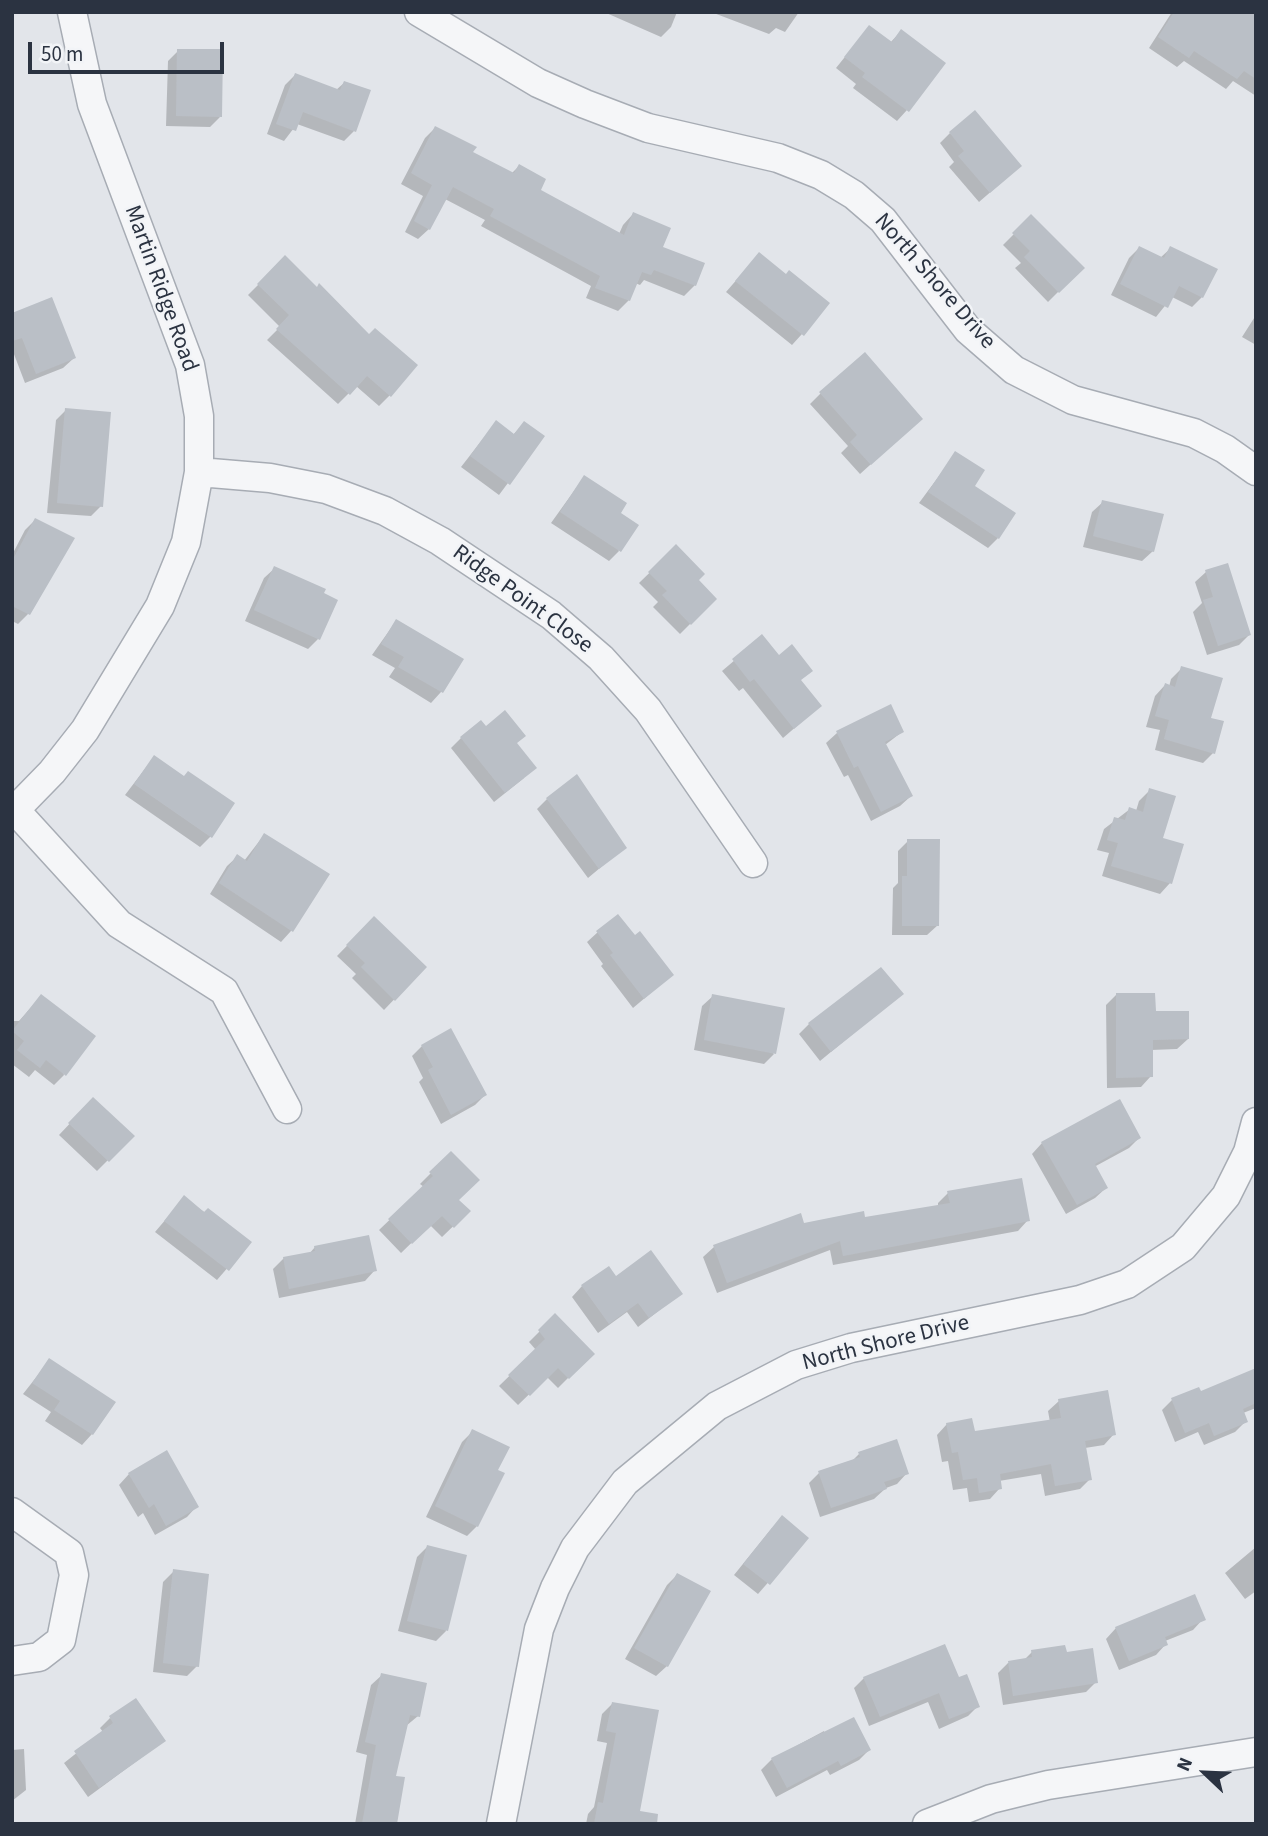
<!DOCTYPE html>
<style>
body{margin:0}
#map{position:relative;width:1268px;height:1836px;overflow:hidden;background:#e2e5ea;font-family:"Source Sans 3",sans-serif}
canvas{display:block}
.frame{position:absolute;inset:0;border:14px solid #2b3341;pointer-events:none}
.north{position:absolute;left:1170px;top:1738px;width:70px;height:70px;-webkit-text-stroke:5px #f2f4f7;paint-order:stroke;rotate:293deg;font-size:19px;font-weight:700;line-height:28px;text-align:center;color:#2b3341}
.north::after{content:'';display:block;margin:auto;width:24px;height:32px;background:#2b3341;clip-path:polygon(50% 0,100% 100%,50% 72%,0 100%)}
.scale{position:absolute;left:28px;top:42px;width:196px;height:32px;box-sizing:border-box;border:4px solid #2b3341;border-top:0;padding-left:9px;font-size:21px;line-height:24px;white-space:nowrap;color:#2b3341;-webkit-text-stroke:5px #f2f4f7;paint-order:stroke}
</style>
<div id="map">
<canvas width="1268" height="1836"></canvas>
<div class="frame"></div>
<div class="north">N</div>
<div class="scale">50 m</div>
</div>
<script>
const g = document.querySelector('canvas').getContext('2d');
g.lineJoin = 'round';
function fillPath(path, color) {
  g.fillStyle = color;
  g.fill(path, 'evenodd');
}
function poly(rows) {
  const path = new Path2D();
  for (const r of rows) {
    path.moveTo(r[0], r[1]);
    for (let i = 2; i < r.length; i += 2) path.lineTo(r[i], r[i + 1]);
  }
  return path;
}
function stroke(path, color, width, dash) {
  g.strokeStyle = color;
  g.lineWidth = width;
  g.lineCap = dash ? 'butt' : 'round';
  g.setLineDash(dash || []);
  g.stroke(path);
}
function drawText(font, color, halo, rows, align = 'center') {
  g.font = font + ' "Source Sans 3",sans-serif';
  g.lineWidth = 5;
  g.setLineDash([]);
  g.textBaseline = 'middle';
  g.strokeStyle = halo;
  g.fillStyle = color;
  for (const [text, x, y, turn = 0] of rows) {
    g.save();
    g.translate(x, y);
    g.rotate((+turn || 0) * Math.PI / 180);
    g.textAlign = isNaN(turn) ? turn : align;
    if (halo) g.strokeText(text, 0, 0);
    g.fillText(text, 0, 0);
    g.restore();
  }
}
const shadow = poly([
 [604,12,677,12,671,27,661,37],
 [711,12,799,12,785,32,776,28,769,34],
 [1172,12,1256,15,1256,96,1233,81,1226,89,1184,61,1177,67,1149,48],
 [869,27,890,43,901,31,907,110,897,121,853,88,856,84,836,68],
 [178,51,220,117,210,127,166,126,168,61],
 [295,75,336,90,344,83,354,131,344,141,297,124,284,141,267,134,285,85],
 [435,128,471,153,511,174,519,166,538,190,619,234,623,225,633,214,695,285,684,296,644,280,640,285,635,283,629,300,618,311,586,298,591,286,481,226,485,220,445,199,429,229,418,239,405,232,423,196,401,184,425,138],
 [950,133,1009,176,979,202,949,167,954,162,940,143],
 [1031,217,1082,268,1048,302,1015,268,1021,263,1003,245],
 [1139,248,1160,258,1171,248,1202,297,1192,307,1172,297,1156,317,1111,295,1129,258],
 [759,254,802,334,792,345,726,292],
 [285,258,390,395,379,406,356,386,338,404,267,340,280,327,248,295],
 [12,315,74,358,63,368,25,383,12,349],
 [1256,315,1256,345,1242,337],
 [821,393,910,429,860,474,841,453,848,446,810,404],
 [66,410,101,506,91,516,47,513,56,420],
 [496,422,513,435,524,423,543,436,499,495,461,467],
 [956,453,998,538,988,548,919,503],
 [584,477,619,551,609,561,551,523],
 [1103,502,1153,551,1142,561,1083,547,1092,512],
 [35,520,28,614,18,624,12,621,12,555,25,530],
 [676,547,696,580,715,599,680,634,653,607,658,602,639,583],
 [275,568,322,594,318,639,308,649,245,621,264,578],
 [1206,572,1249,635,1239,645,1207,655,1193,612,1202,603,1195,582],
 [396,621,461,659,441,692,431,703,389,677,395,668,372,655],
 [762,637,820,706,783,738,743,688,739,691,722,671],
 [1182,668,1209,719,1213,753,1203,763,1155,750,1160,730,1146,727,1155,696,1165,685,1169,687,1171,679],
 [890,706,902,732,885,745,911,796,900,806,871,821,848,775,844,777,826,743,837,733],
 [486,729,516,744,524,778,494,802,451,748,461,738],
 [154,757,211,836,200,847,125,795],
 [1150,790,1170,883,1160,894,1102,876,1109,853,1097,850,1104,829,1130,809,1136,811,1139,801],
 [547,799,625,847,588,878,537,809],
 [264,835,327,875,291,931,281,942,210,894,227,866,238,856,244,861],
 [908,841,938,925,927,935,892,935,893,888,898,883,898,851],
 [374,918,425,967,384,1010,352,978,356,974,337,956],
 [598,932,672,975,633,1008,601,966,603,964,587,942],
 [901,994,820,1061,799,1034,809,1024],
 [1116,995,1154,1013,1188,1039,1177,1049,1151,1050,1151,1076,1141,1087,1107,1088,1106,1005],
 [41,996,64,1075,54,1085,35,1070,29,1077,12,1064,12,1021,19,1021],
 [713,996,774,1054,764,1064,694,1050,702,1006],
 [422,1046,485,1095,475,1105,441,1124,419,1082,423,1078,412,1056],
 [93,1099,132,1136,97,1171,59,1135],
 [1139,1138,1129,1148,1094,1167,1106,1188,1095,1198,1066,1214,1032,1154,1042,1143],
 [451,1153,457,1200,469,1211,442,1237,430,1225,401,1253,379,1230,424,1187,420,1184],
 [948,1193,1028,1220,1018,1231,833,1265,830,1250,717,1293,703,1257,714,1247,800,1215,803,1225,864,1219,938,1207,938,1203],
 [184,1198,249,1243,217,1280,155,1232],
 [315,1247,375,1270,365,1281,279,1298,273,1269,284,1258,309,1254],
 [615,1278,680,1294,638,1327,627,1312,598,1333,572,1297,582,1286],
 [555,1316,592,1354,558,1388,547,1377,518,1405,499,1386,536,1350,529,1342],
 [49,1361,92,1434,82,1445,45,1421,51,1412,23,1394],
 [1256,1370,1256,1408,1243,1413,1246,1421,1235,1432,1204,1445,1198,1432,1175,1442,1162,1410,1172,1400,1200,1393],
 [1059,1401,1114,1434,1104,1445,1085,1448,1090,1479,1080,1489,1045,1496,1041,1474,999,1481,1000,1488,990,1499,969,1502,967,1488,953,1490,948,1461,942,1462,937,1435,947,1424,973,1433,1050,1422,1048,1411],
 [473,1431,496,1470,477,1526,467,1536,426,1517,462,1442],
 [896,1442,907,1473,897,1484,886,1488,874,1499,820,1517,809,1483,819,1473,851,1462,859,1454],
 [129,1474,197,1506,187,1517,155,1535,143,1513,138,1517,119,1485],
 [772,1528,807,1538,758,1594,734,1575],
 [427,1547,446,1631,436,1641,398,1631,417,1557],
 [1256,1547,1256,1591,1245,1599,1225,1573],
 [174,1571,197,1666,187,1676,153,1672,163,1582],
 [677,1575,667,1666,656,1676,625,1659,667,1585],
 [1203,1619,1193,1630,1165,1641,1166,1644,1156,1655,1119,1670,1106,1639,1116,1628],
 [1032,1652,1096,1682,1086,1692,1003,1705,998,1673,1008,1663,1023,1661],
 [382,1675,418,1716,406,1726,394,1777,395,1824,355,1824,367,1755,356,1752,371,1685],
 [864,1678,958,1680,978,1706,968,1716,939,1729,928,1702,869,1726,854,1688],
 [612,1704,635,1824,586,1824,588,1814,594,1807,607,1743,597,1741,602,1714],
 [110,1718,164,1741,88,1797,64,1763,103,1732,100,1728],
 [824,1731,825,1735,869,1750,859,1760,830,1775,827,1770,776,1797,761,1770,772,1759],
 [24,1749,26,1790,12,1801,12,1750]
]);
const building = poly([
 [1174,12,1256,12,1256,79,1244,71,1237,79,1194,51,1189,58,1158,37],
 [869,25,892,42,901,29,946,63,909,112,862,77,865,73,844,57],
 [177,49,223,49,222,117,176,116],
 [295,73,340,90,344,81,371,90,356,132,303,112,296,131,276,124],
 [975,110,1022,166,990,193,958,156,964,151,949,132],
 [435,126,477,147,473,152,514,173,519,164,546,179,541,190,624,235,633,212,671,228,663,247,705,263,696,286,654,270,651,275,642,272,630,301,595,288,600,276,490,216,494,209,453,187,430,230,414,221,432,185,411,173],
 [1031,214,1085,268,1059,293,1024,257,1030,251,1012,233],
 [1139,246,1164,258,1170,246,1218,269,1203,298,1179,286,1168,308,1120,284],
 [759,252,786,274,789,270,830,303,804,336,735,281],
 [285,255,317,287,319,283,369,334,375,328,418,365,391,397,367,376,350,395,276,329,289,315,257,284],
 [52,297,76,358,36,374,22,338,12,341,12,313],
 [865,352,923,419,871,465,850,442,857,435,819,392],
 [65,408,111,412,103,507,57,503],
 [496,420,514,434,524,421,545,436,510,485,470,456],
 [955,451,985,470,975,486,1016,513,999,539,928,492],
 [584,475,627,503,621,513,639,525,621,552,560,512],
 [1102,500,1164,514,1154,552,1093,536],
 [35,518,75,538,30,615,12,606,12,561],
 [676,544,705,574,699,580,717,599,691,625,662,595,667,591,648,572],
 [1228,563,1251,635,1218,646,1203,600,1213,597,1205,570],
 [274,566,326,589,324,593,338,600,320,640,254,610],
 [396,619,464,659,443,693,398,667,404,657,381,644],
 [762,634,779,655,792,644,813,671,801,680,822,706,794,729,754,679,750,682,732,659],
 [1181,666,1223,678,1211,718,1224,721,1215,754,1164,739,1169,720,1155,716,1165,683,1175,687],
 [891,704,904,732,885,742,913,796,881,812,858,766,854,768,836,731],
 [505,710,526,736,517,743,537,768,505,793,460,737,481,720,486,726],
 [154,755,184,776,188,771,235,803,212,838,134,784],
 [577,774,627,848,599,869,546,798],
 [1149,788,1176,796,1163,838,1184,844,1172,884,1111,866,1118,843,1107,840,1114,817,1125,820,1129,807,1143,812],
 [264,833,330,874,293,932,219,883,237,854,247,861],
 [907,839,940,839,939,926,902,926,902,876,907,876],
 [618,914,635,935,640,931,674,975,644,999,610,955,613,953,596,931],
 [374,916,427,967,395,1001,361,967,365,963,346,945],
 [881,967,904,994,831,1052,808,1023],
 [1116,993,1155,993,1156,1011,1189,1011,1189,1039,1153,1040,1153,1077,1116,1078],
 [41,994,96,1036,66,1076,46,1060,40,1068,17,1050,24,1041,12,1031],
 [712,994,785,1008,776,1054,704,1040],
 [451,1028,487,1095,451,1115,428,1070,433,1067,421,1045],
 [93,1097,135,1136,109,1162,68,1123],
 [1120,1099,1141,1138,1095,1164,1108,1188,1077,1205,1041,1142],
 [451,1151,480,1180,459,1200,471,1211,454,1228,442,1216,412,1244,388,1219,433,1176,429,1172],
 [1022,1178,1030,1221,843,1256,840,1241,727,1283,713,1245,801,1213,804,1223,864,1211,865,1217,950,1203,947,1191],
 [184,1195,204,1212,208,1208,252,1242,229,1271,164,1221],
 [369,1235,377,1271,289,1289,283,1257,315,1251,314,1246],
 [651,1250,683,1294,649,1318,638,1303,609,1324,581,1285,609,1266,616,1276],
 [555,1313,595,1354,569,1379,558,1368,530,1396,508,1375,545,1339,538,1330],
 [49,1358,116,1402,93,1435,54,1410,60,1401,32,1383],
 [1256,1368,1256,1403,1243,1409,1248,1422,1214,1436,1209,1423,1185,1433,1171,1398,1199,1387,1201,1391],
 [1108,1390,1116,1435,1085,1441,1092,1480,1055,1486,1051,1464,1000,1474,1002,1489,979,1493,977,1478,963,1480,958,1452,952,1453,946,1423,972,1418,975,1431,1061,1418,1058,1399],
 [472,1429,510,1447,498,1470,505,1473,478,1527,435,1506],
 [897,1439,909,1474,884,1482,887,1489,831,1508,818,1471,860,1457,858,1452],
 [167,1450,199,1507,166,1526,154,1504,149,1508,128,1473],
 [782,1515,809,1538,770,1585,743,1564],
 [427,1545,467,1555,448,1631,407,1621],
 [173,1569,209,1574,199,1667,163,1663],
 [677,1573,711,1591,668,1667,634,1648],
 [1195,1594,1206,1620,1165,1637,1168,1645,1129,1661,1115,1627],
 [945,1644,959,1677,967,1674,980,1707,949,1719,939,1693,880,1717,863,1677],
 [1065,1645,1067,1652,1093,1648,1098,1683,1013,1696,1008,1661,1032,1657,1031,1650],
 [381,1673,427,1683,420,1717,410,1715,396,1776,405,1777,397,1824,362,1824,376,1745,365,1742],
 [136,1698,166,1741,99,1788,74,1751,113,1723,109,1716],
 [612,1702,659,1710,640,1811,658,1814,657,1824,594,1824,598,1802,603,1803,616,1733,606,1731],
 [854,1717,871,1750,841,1766,838,1761,787,1788,771,1758]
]);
const minor = poly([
 [419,12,538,83,585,104,648,128,778,158,821,175,854,195,883,220,968,330,1014,370,1073,400,1194,433,1225,449,1256,471],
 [199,472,270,478,326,489,385,511,440,541,551,615,601,658,648,710,753,863],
 [15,810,119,924,224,991,287,1109],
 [12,813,52,772,85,730,160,606,186,542,199,472,199,416,190,365,92,104,72,12],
 [12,1512,69,1553,74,1575,61,1640,39,1657,12,1661],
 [501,1824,539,1629,555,1588,575,1548,625,1482,717,1406,796,1365,851,1348,1080,1300,1127,1284,1183,1247,1226,1196,1248,1152,1256,1122],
 [927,1824,991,1799,1048,1785,1256,1752]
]);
const streetNames = [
 ["North Shore Drive",934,282,49],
 ["Martin Ridge Road",160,289,70],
 ["Ridge Point Close",522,600,36],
 ["North Shore Drive",886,1344,-14]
];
fillPath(shadow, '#0003');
fillPath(building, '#babfc6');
stroke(minor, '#a7acb4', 31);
stroke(minor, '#f5f6f8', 28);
drawText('23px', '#2b3341', '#f2f4f7', streetNames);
</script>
